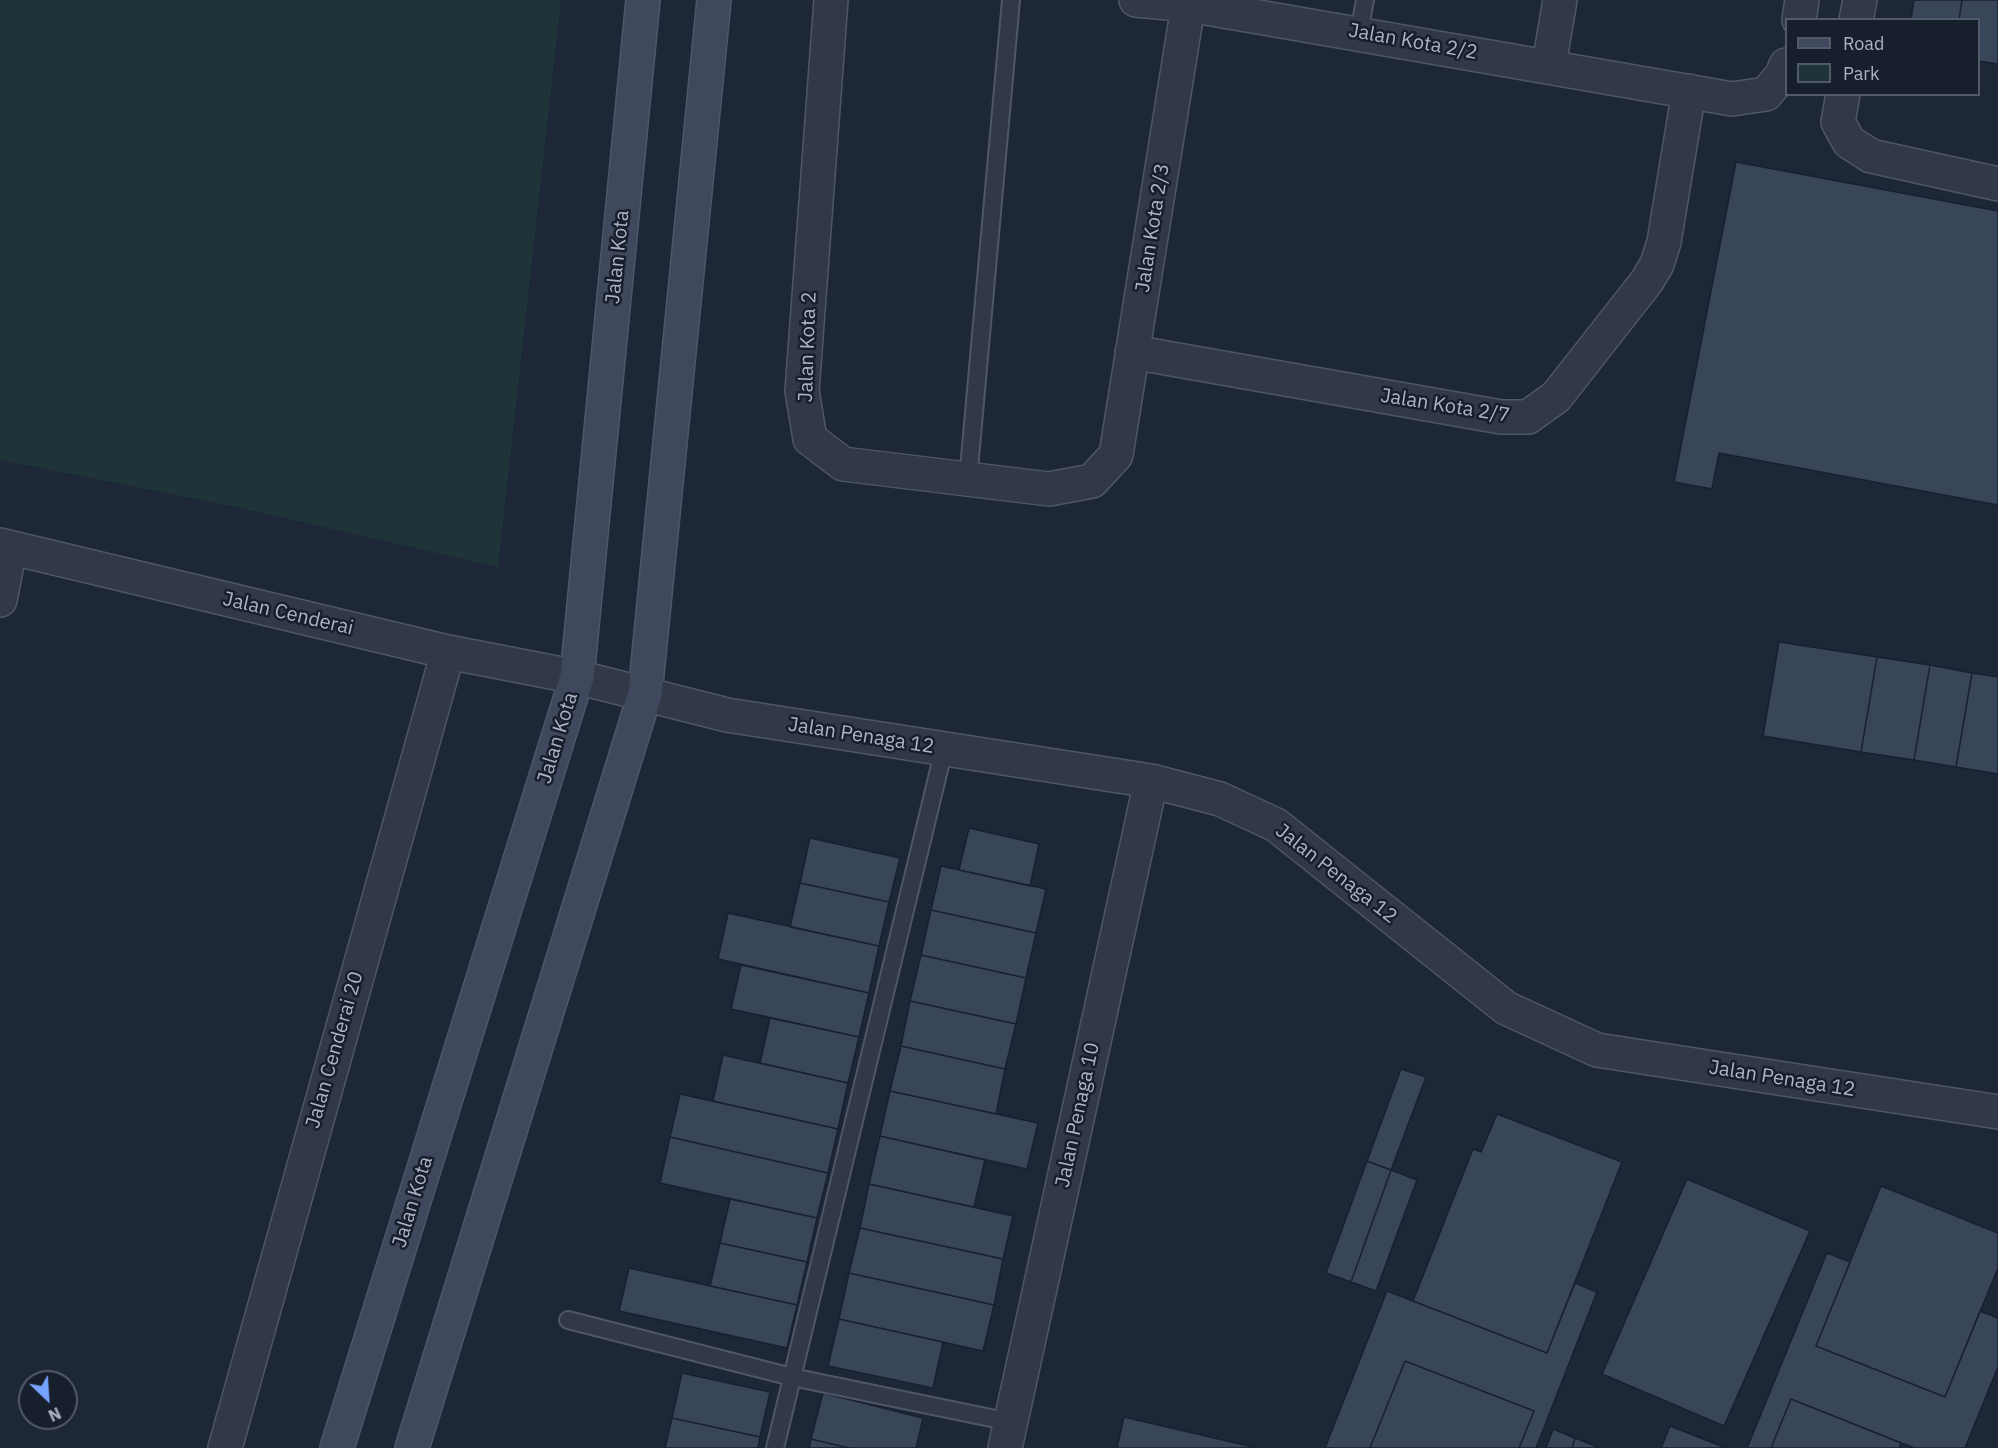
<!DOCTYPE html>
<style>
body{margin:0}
#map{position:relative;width:1998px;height:1448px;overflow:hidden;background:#1d2738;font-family:"IBM Plex Sans",sans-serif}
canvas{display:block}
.legend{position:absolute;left:1785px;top:18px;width:195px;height:78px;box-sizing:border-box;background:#171e2c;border:2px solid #525a6a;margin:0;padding:8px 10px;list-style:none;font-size:18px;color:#abb3c6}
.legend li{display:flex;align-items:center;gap:12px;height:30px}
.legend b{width:30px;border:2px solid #525a6a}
.north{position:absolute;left:18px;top:1370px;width:60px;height:60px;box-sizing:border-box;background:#171e2c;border:2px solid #525a6a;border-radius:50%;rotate:155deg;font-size:16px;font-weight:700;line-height:24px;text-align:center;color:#abb3c6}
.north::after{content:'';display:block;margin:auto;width:21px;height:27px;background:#76a3ff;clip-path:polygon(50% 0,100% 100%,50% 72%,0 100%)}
</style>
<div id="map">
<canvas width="1998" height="1448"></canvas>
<ul class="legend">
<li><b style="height:8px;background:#3f485c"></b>Road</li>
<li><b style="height:16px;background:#1f3439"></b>Park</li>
</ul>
<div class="north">N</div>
</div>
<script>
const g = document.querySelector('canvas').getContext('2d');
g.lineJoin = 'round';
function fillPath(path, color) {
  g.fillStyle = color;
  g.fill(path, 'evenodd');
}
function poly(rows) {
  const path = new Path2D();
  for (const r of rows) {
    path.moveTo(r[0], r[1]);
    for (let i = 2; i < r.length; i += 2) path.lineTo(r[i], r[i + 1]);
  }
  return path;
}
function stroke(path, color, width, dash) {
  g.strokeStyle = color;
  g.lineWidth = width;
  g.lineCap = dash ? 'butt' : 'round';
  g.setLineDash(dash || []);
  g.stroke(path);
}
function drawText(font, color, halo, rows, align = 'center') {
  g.font = font + ' "IBM Plex Sans",sans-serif';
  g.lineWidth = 5;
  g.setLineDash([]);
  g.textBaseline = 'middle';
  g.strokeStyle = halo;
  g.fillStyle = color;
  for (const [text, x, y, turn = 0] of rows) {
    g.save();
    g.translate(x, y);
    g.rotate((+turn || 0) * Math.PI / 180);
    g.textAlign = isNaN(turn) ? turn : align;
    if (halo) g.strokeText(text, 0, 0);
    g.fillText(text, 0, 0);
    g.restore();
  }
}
const green = poly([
 [0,0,561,0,498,567,236,507,0,460]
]);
const building = poly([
 [1914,0,1962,0,1959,20,1911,20,1914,0],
 [1962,0,1998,0,1998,64,1978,61,1978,20,1959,20,1962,0],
 [1736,162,1998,211,1998,505,1719,453,1712,489,1674,482,1736,162],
 [1779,642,1877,657,1861,752,1763,736,1779,642],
 [1877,657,1930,665,1914,760,1861,752,1877,657],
 [1930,665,1972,673,1956,767,1914,760,1930,665],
 [1972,673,1998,677,1998,774,1956,767,1972,673],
 [969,828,1039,844,1030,886,959,870,969,828],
 [810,838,900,858,889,902,800,883,810,838],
 [941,866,1046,889,1036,933,931,910,941,866],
 [800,883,889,902,879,946,790,927,800,883],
 [931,910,1036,933,1026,978,921,955,931,910],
 [728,913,879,946,869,993,718,959,728,913],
 [921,955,1026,978,1016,1024,910,1001,921,955],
 [741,965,869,993,859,1037,731,1009,741,965],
 [910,1001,1016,1024,1005,1069,901,1046,910,1001],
 [770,1018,859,1037,848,1083,760,1063,770,1018],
 [901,1046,1005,1069,996,1114,890,1091,901,1046],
 [723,1055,848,1083,838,1129,713,1101,723,1055],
 [1401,1069,1426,1077,1391,1170,1367,1161,1401,1069],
 [890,1091,1038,1123,1027,1169,880,1136,890,1091],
 [680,1094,838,1129,828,1173,670,1137,680,1094],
 [1497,1114,1622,1162,1547,1353,1413,1301,1473,1149,1481,1152,1497,1114],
 [880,1136,985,1160,974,1207,869,1184,880,1136],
 [670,1137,828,1173,817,1218,660,1183,670,1137],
 [1367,1161,1391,1170,1351,1282,1326,1273,1367,1161],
 [1391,1170,1417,1180,1376,1291,1351,1282,1391,1170],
 [1687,1179,1810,1231,1724,1426,1602,1374,1687,1179],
 [869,1184,1013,1216,1003,1259,860,1228,869,1184],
 [1881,1186,1998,1233,1998,1268,1945,1397,1816,1346,1881,1186],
 [730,1199,817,1218,807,1262,720,1243,730,1199],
 [860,1228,1003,1259,994,1305,849,1273,860,1228],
 [720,1243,807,1262,797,1305,710,1286,720,1243],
 [1827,1253,1850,1262,1816,1346,1945,1397,1980,1311,1998,1318,1998,1367,1965,1448,1914,1448,1791,1399,1771,1448,1747,1448,1827,1253],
 [629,1268,797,1305,787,1348,619,1311,629,1268],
 [849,1273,994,1305,983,1351,839,1319,849,1273],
 [1575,1283,1597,1292,1536,1448,1519,1448,1534,1411,1405,1361,1370,1448,1325,1448,1387,1291,1547,1353,1575,1283],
 [839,1319,943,1342,933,1388,828,1366,839,1319],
 [1405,1361,1534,1411,1519,1448,1370,1448,1405,1361],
 [682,1373,770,1392,760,1437,672,1418,682,1373],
 [823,1393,923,1418,916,1448,849,1448,811,1439,823,1393],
 [1791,1399,1901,1443,1899,1448,1771,1448,1791,1399],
 [1124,1417,1257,1448,1117,1448,1124,1417],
 [672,1418,760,1437,758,1448,665,1448,672,1418],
 [1670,1426,1726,1448,1661,1448,1670,1426],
 [1553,1429,1575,1438,1572,1448,1546,1448,1553,1429],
 [1575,1438,1600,1448,1572,1448,1575,1438],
 [811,1439,849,1448,809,1448,811,1439]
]);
const lane = poly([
 [1359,33,1365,0],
 [968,480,1011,0],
 [568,1320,792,1377,1010,1422],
 [775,1448,944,749]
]);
const street = poly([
 [831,0,802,391,810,439,843,464,1049,489,1092,481,1116,455,1189,0],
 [1136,0,1189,5,1732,99,1766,94,1782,75,1786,65],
 [1799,20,1802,0],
 [1856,20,1860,0],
 [1549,65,1560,0],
 [1843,94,1838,122,1849,142,1871,156,1998,184],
 [1132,352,1501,417,1528,417,1556,397,1647,281,1657,264,1664,242,1689,91],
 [0,545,448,652,577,677,727,715,1151,781,1220,799,1276,825,1506,1008,1597,1050,1998,1112],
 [0,600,10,548],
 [225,1448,448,652],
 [1005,1448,1151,781]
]);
const secondary = poly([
 [337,1448,577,677,643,0],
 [412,1448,645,694,714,0]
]);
const streetNames = [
 ["Jalan Kota 2/2",1413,42,10],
 ["Jalan Kota 2/3",1153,228,-81],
 ["Jalan Kota",618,257,-84],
 ["Jalan Kota 2",808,347,-88],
 ["Jalan Kota 2/7",1445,406,9],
 ["Jalan Cenderai",288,614,13],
 ["Jalan Penaga 12",861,736,9],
 ["Jalan Kota",558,738,-73],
 ["Jalan Penaga 12",1336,874,38],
 ["Jalan Cenderai 20",335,1050,-74],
 ["Jalan Penaga 12",1782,1079,9],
 ["Jalan Penaga 10",1078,1115,-78],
 ["Jalan Kota",413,1202,-73]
];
fillPath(green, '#1f3439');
fillPath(building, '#394559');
stroke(building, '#19202f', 1.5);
stroke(lane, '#4f5667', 20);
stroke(street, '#4f5667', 36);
stroke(secondary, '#4f5667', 36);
stroke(lane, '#313948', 16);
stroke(street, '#313948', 33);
stroke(secondary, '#3f485c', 33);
drawText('20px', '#abb3c6', '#171e2c', streetNames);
</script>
